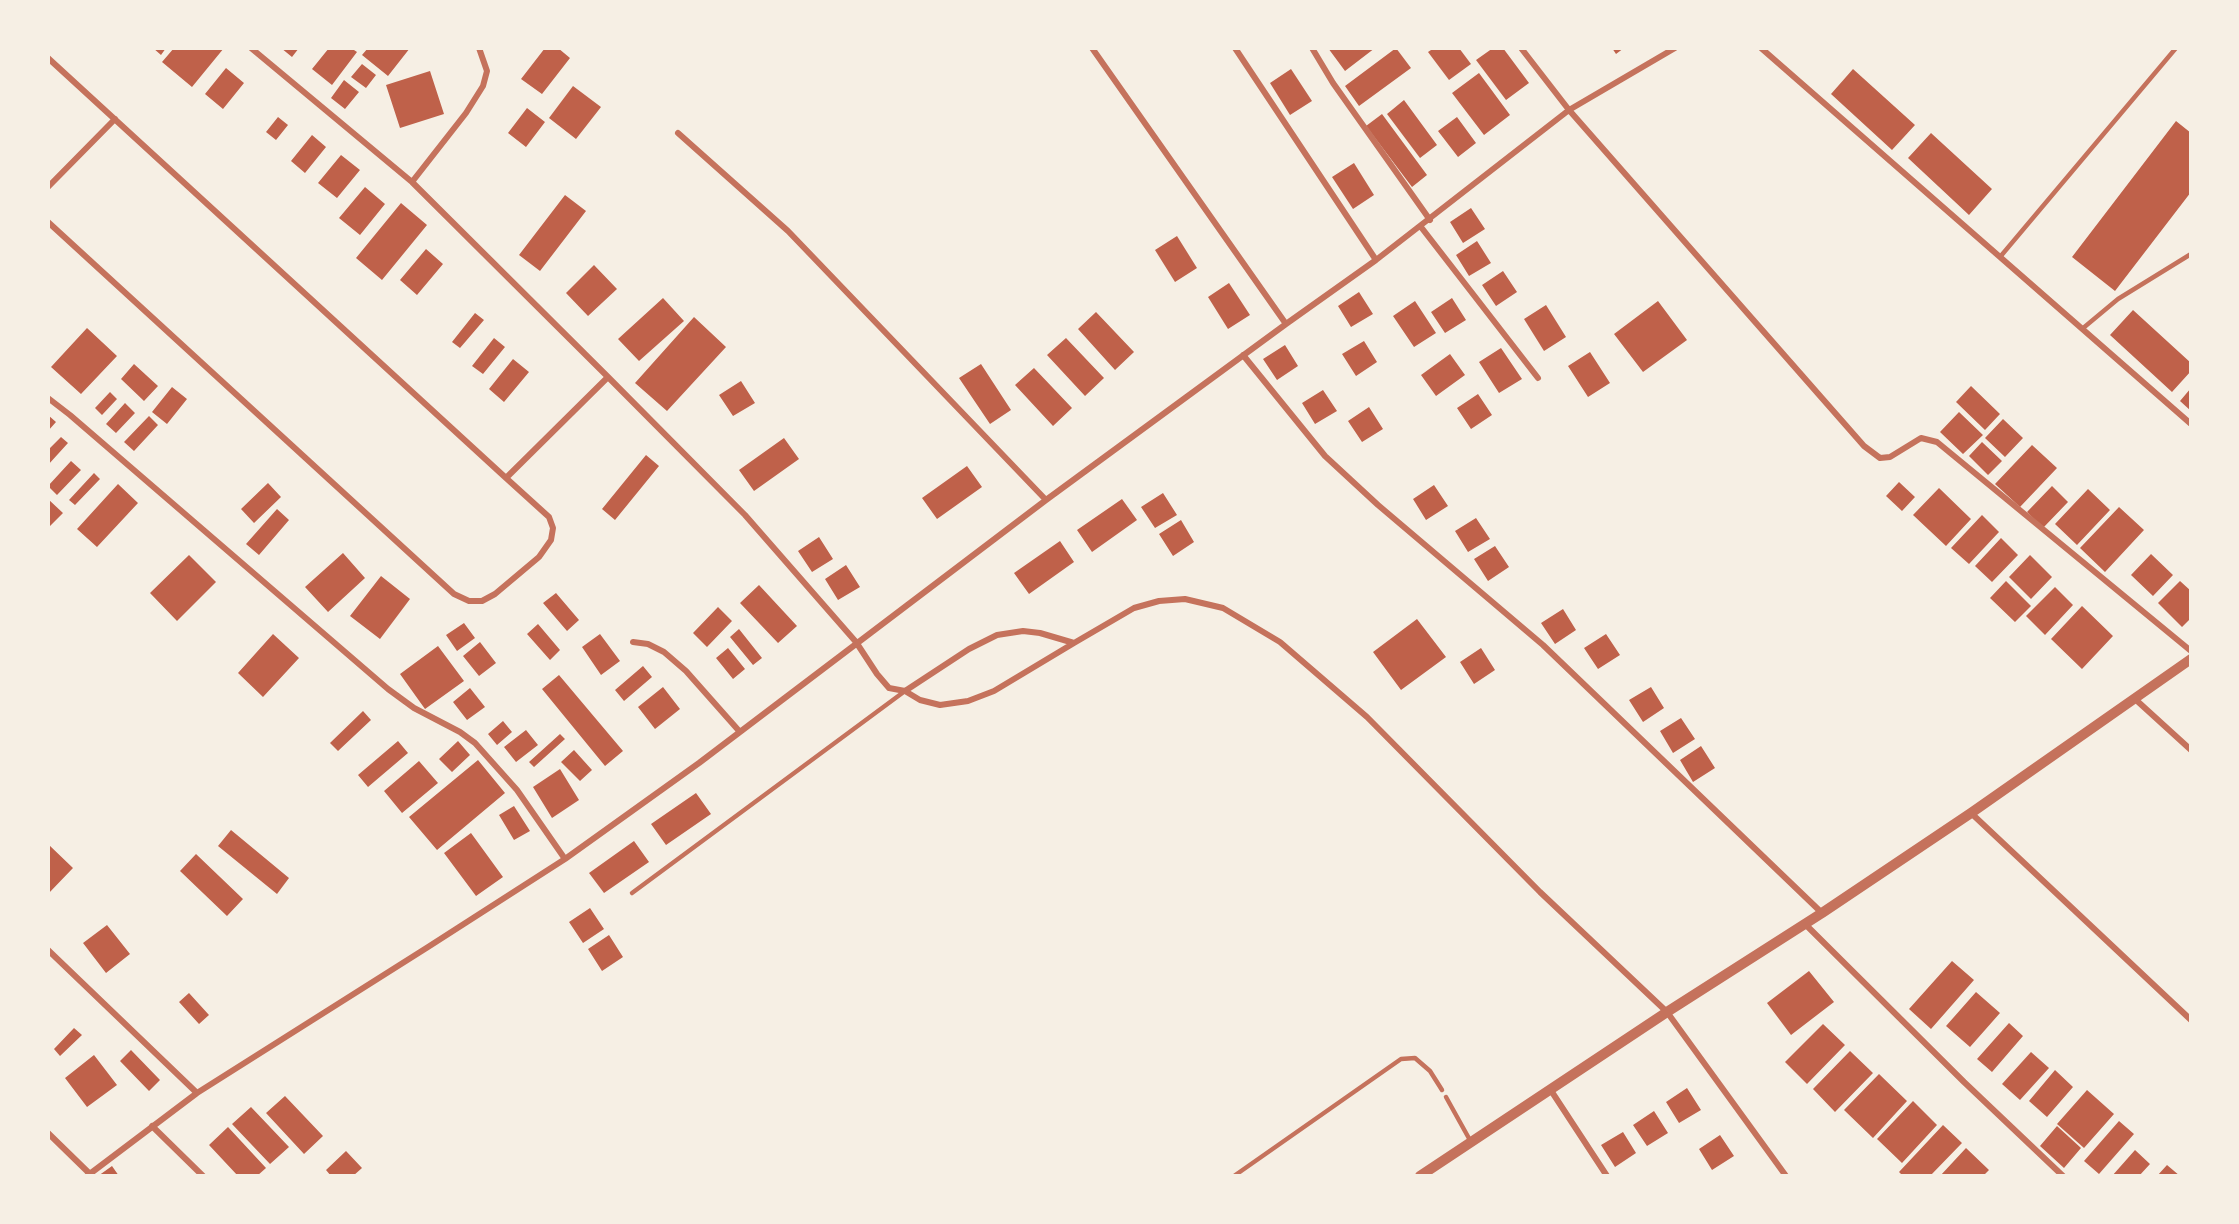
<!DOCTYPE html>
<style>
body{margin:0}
#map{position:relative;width:2239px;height:1224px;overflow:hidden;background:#f6efe4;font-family:"IBM Plex Serif",serif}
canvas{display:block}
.frame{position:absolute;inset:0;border:50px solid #f6efe4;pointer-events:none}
</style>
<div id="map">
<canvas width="2239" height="1224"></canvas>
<div class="frame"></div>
</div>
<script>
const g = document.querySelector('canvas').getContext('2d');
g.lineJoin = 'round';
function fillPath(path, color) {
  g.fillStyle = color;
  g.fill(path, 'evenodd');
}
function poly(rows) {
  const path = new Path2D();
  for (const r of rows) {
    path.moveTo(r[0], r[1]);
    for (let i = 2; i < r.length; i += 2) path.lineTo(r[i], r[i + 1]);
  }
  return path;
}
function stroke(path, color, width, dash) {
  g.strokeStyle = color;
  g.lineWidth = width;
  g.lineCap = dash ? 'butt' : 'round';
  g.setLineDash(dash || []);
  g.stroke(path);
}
const building = poly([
 [153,48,166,48,161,55],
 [174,48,224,48,192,87,162,62],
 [281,48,299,48,292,57],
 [329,48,351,48,357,52,332,85,312,69],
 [368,48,410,48,388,76,362,55],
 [545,48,558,48,570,58,542,94,521,79],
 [1328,48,1375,48,1345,71],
 [1396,48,1411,68,1359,106,1345,86],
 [1434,48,1459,48,1471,64,1449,80,1428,52],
 [1493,48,1503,48,1529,83,1506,100,1476,60],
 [1612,48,1624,48,1616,54],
 [362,64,376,75,366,88,351,77],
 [226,68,244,83,223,109,205,94],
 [1291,69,1312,101,1290,115,1270,83],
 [1853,69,1915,125,1892,150,1831,94],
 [430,71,444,114,400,128,386,85],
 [1479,73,1510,115,1484,135,1452,93],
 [344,80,359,92,345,109,331,98],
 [573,86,601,107,576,139,549,118],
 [1404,100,1437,145,1420,158,1387,114],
 [527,108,545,122,526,147,508,133],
 [1382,114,1427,175,1412,187,1366,126],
 [278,117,288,125,276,140,266,132],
 [1457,117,1476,143,1458,157,1438,131],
 [2176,121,2191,133,2191,192,2115,291,2072,257],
 [1931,133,1992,189,1969,215,1908,158],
 [312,135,326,147,305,173,291,161],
 [341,155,360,170,337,198,318,183],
 [1354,163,1374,195,1353,209,1332,177],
 [365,187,385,204,360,235,339,218],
 [565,195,586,211,540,271,519,255],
 [401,203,427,225,382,280,356,258],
 [1471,208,1485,229,1463,243,1450,222],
 [1177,236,1197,268,1175,282,1155,250],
 [1477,241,1491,263,1469,276,1456,255],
 [426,249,443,264,417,295,400,280],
 [594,265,617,289,588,316,566,293],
 [1503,271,1517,292,1496,306,1482,285],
 [1229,283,1250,315,1228,329,1208,297],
 [1359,292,1373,314,1351,327,1338,306],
 [663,298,684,321,639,361,618,339],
 [1452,298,1466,320,1445,333,1431,312],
 [1415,301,1436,333,1414,347,1393,316],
 [1658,301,1687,340,1643,372,1614,334],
 [1546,305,1566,337,1544,351,1524,319],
 [2133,310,2191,363,2191,371,2172,392,2110,335],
 [1096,312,1134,352,1115,370,1078,329],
 [475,313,484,320,460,348,452,342],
 [694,317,726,347,667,411,635,383],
 [87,328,117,356,81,394,51,367],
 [494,338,505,347,483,374,472,366],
 [1066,338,1104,378,1085,396,1047,355],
 [1364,341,1377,362,1356,376,1342,354],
 [1285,345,1298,366,1277,380,1263,359],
 [1501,348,1522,379,1499,393,1479,362],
 [1590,352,1610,383,1588,397,1568,366],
 [1450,354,1465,375,1436,396,1421,375],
 [513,359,529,372,504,402,489,389],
 [134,364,158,386,144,401,121,379],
 [981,364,1011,410,990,424,959,378],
 [1034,368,1072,408,1053,426,1015,385],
 [741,381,755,403,733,416,719,395],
 [1971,386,2000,414,1985,430,1956,402],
 [172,387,187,399,167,424,152,412],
 [2191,388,2191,411,2180,401],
 [1323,390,1337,411,1315,424,1302,403],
 [110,392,117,399,102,415,95,408],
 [1478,394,1492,415,1471,429,1457,408],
 [125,403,135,413,116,433,106,424],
 [1369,407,1383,429,1362,442,1348,421],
 [1959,412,1983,435,1963,454,1940,432],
 [48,415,56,422,48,431],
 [149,416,158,425,134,451,124,442],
 [2003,419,2023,438,2005,457,1985,438],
 [61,437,68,443,48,465,48,450],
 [784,438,799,459,754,491,739,470],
 [1982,442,2002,461,1988,475,1969,456],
 [2032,445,2057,468,2020,507,1995,484],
 [646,455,659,466,615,520,602,509],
 [71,461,81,470,57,495,48,486],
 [967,466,982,487,937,519,922,498],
 [94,473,100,479,75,505,69,500],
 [1899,482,1915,497,1902,511,1886,496],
 [268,483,281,497,254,523,241,509],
 [118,484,138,503,97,547,77,529],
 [1434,485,1448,506,1426,520,1413,499],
 [2052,486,2068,502,2043,528,2027,512],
 [1939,488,1971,519,1946,546,1913,515],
 [2088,489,2110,510,2077,545,2055,524],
 [1163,493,1177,515,1155,528,1141,507],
 [48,499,63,513,50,526,48,524],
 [1122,499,1137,520,1092,552,1077,530],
 [2119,507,2144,530,2105,572,2080,548],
 [277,509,289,520,259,555,246,544],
 [1982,515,1999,532,1969,564,1951,548],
 [1476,518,1490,539,1468,552,1455,531],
 [1181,520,1194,542,1173,556,1159,534],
 [819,537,833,559,812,572,798,551],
 [2001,538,2018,555,1992,582,1975,566],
 [1060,541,1074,562,1029,594,1014,573],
 [1495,546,1509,567,1488,581,1474,559],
 [343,553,365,578,328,612,305,587],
 [2151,554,2173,575,2153,596,2131,575],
 [189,555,216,582,177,621,150,593],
 [2030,555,2052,577,2031,599,2009,577],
 [846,565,860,587,838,600,825,579],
 [381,576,410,599,380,639,350,616],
 [2006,581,2031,606,2015,622,1990,598],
 [2180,581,2191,591,2191,618,2182,627,2158,603],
 [759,585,797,626,778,643,740,603],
 [2055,587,2073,605,2045,635,2026,616],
 [556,593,579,620,567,631,543,603],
 [2082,606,2113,636,2082,669,2051,639],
 [718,607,732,621,707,647,693,633],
 [1563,609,1576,630,1555,644,1541,623],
 [1417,619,1446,657,1401,690,1373,652],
 [464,623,475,638,457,651,446,635],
 [538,624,560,650,550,660,527,634],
 [739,629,762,658,753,665,730,637],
 [273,634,299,658,263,697,238,673],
 [600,634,620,661,601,675,582,647],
 [1606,634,1620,655,1598,669,1584,648],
 [480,642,496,663,479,676,463,656],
 [438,646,464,681,425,709,400,674],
 [728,648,745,669,733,679,716,658],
 [1481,648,1495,670,1474,684,1460,662],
 [643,666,652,677,624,701,615,690],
 [559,675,623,751,605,766,542,689],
 [663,687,680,709,655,729,638,707],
 [1651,687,1664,708,1643,722,1629,700],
 [470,688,485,707,467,720,453,702],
 [363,711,371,720,338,751,330,743],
 [1681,718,1695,739,1673,753,1660,731],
 [503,721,512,732,497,745,488,734],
 [526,730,538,745,516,762,504,747],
 [560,734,565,739,534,767,529,762],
 [398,741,408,753,368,787,358,775],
 [458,741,470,755,452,772,439,759],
 [1701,746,1715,768,1693,782,1680,760],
 [574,750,592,770,580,781,561,762],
 [478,760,505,793,437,850,409,817],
 [419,761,438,783,402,813,384,791],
 [560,769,579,800,552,818,533,787],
 [696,793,711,814,666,845,651,824],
 [514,806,530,831,514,840,499,815],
 [231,830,289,878,277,894,218,846],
 [471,833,503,877,476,896,444,853],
 [634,841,649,862,604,893,589,873],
 [48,844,73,868,48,894],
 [196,854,243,899,227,916,180,871],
 [590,908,604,929,583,943,569,922],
 [107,925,130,954,106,973,83,943],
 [609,935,623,957,602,971,588,949],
 [1952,961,1974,980,1931,1029,1909,1009],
 [1809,971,1834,1002,1791,1035,1767,1003],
 [1976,992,2000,1013,1970,1047,1946,1026],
 [189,993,209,1015,199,1024,179,1002],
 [2009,1023,2023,1036,1992,1072,1977,1059],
 [1823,1024,1845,1045,1807,1084,1785,1062],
 [74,1028,82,1035,60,1056,54,1049],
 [131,1050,160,1080,149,1091,120,1061],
 [1850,1051,1873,1073,1835,1112,1813,1089],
 [2031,1052,2049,1068,2020,1100,2002,1084],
 [94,1055,117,1085,87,1107,65,1078],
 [2055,1070,2073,1087,2047,1117,2029,1101],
 [1879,1074,1907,1101,1873,1138,1844,1110],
 [1687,1088,1701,1110,1679,1123,1666,1102],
 [2087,1090,2114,1114,2084,1148,2057,1124],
 [285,1096,323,1136,304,1154,266,1113],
 [1913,1101,1937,1125,1902,1163,1877,1139],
 [251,1107,289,1147,270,1164,232,1124],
 [1654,1111,1668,1133,1647,1146,1633,1125],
 [2119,1121,2134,1134,2099,1174,2084,1161],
 [1943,1125,1962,1143,1930,1176,1903,1176,1899,1172],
 [2057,1126,2081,1148,2064,1168,2040,1146],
 [228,1127,266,1168,257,1176,238,1176,209,1145],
 [1623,1132,1636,1153,1615,1167,1601,1145],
 [1720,1135,1734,1156,1712,1170,1699,1149],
 [1966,1148,1989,1170,1983,1176,1940,1176],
 [2135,1150,2150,1164,2139,1176,2112,1176],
 [346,1151,362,1168,353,1176,331,1176,326,1170],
 [2167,1165,2180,1176,2157,1176],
 [112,1166,119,1176,98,1176]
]);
const service = poly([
 [2000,257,2176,48],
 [2082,329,2118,299,2191,254],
 [632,893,905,691],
 [1446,1097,1471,1142],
 [1234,1176,1401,1059,1415,1058,1430,1071,1442,1090]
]);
const minor = poly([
 [251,48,412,182,608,377,745,515,856,642,877,674,889,688,905,691,969,649,997,635,1023,631,1040,633,1074,643,1134,608,1159,601,1185,599,1223,608,1280,642,1367,717,1540,892,1667,1012,1786,1176],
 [1092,48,1286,324],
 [1235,48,1376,260],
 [1312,48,1333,83,1430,220],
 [1521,48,1569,110,1864,446,1880,458,1890,457,1921,438,1937,442,2191,651],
 [1761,48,2191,424],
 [48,58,506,478,608,377],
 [678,133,788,231,1046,500],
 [412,182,466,113,483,86,487,71,479,48],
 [48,187,115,119],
 [48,222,454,594,469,601,482,601,495,594,539,557,551,540,553,528,549,517,506,478],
 [1421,227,1538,378],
 [1243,355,1325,456,1378,505,1543,645,1822,913],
 [48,398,70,415,388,689,414,708,460,732,475,743,517,790,565,859],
 [633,642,648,644,664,652,686,671,740,732],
 [905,691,920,700,940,705,968,701,994,691,1074,643],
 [2135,699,2191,750],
 [1971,813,2191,1020],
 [1805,924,1964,1082,2063,1176],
 [48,950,197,1093],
 [1550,1089,1607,1176],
 [152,1126,203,1176],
 [48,1133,90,1174],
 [87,1176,197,1093,428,947,565,859,699,763,1046,500,1286,324,1376,260,1569,110,1675,48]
]);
const tertiary = poly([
 [1420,1176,1667,1012,1822,913,1971,813,2191,659]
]);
fillPath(building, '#bf614a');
stroke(service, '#c5725c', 4.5);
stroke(minor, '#c5725c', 6);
stroke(tertiary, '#c5725c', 10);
</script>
